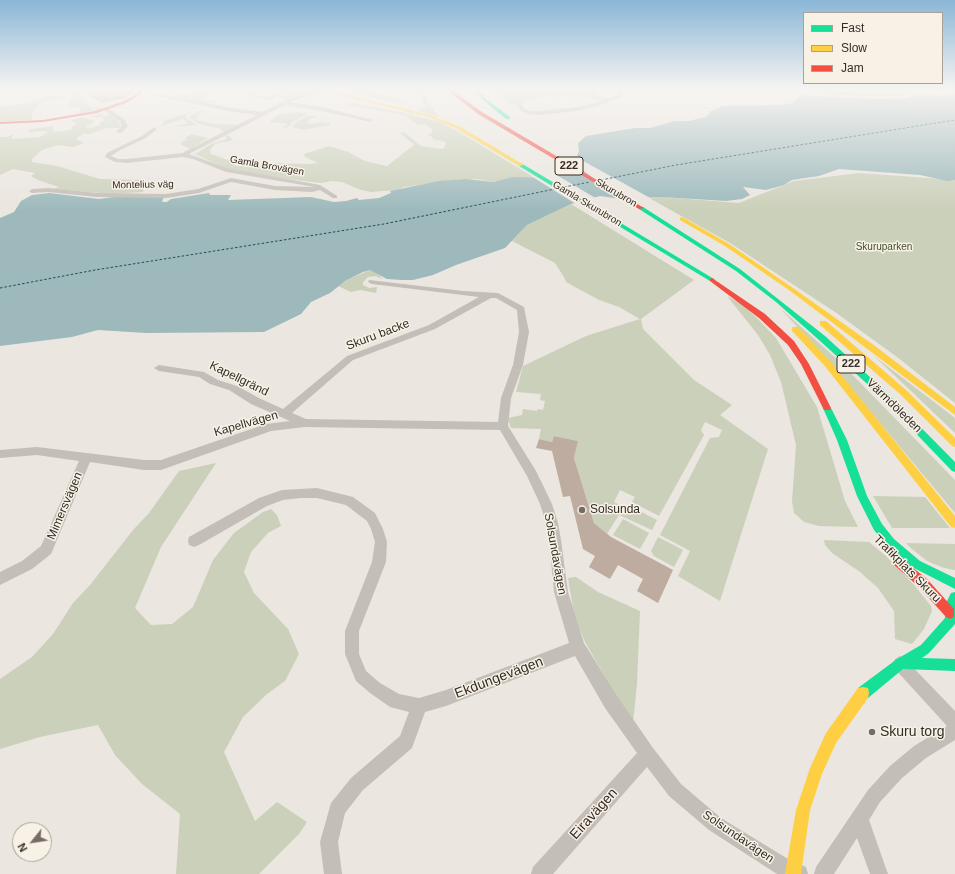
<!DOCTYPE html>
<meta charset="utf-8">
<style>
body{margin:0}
#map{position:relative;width:955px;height:874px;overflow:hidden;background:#ebe6df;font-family:Helvetica,sans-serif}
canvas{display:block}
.legend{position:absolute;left:803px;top:12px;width:140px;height:72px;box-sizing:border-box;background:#f8f1e6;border:1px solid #aaa29a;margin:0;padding:5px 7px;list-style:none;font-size:12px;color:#342c27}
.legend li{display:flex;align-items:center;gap:8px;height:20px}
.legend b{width:20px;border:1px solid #aaa29a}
.north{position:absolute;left:12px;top:822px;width:40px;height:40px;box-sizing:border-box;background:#f8f1e6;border:1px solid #aaa29a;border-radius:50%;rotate:240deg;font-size:11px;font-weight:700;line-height:16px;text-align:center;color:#342c27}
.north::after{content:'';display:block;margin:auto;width:14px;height:18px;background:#746d67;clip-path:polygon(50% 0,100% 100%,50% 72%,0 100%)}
</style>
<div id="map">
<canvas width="955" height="874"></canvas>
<ul class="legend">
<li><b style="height:5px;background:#16e098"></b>Fast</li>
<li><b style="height:5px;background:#ffcf43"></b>Slow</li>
<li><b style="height:5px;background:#f24e42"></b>Jam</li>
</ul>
<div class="north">N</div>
</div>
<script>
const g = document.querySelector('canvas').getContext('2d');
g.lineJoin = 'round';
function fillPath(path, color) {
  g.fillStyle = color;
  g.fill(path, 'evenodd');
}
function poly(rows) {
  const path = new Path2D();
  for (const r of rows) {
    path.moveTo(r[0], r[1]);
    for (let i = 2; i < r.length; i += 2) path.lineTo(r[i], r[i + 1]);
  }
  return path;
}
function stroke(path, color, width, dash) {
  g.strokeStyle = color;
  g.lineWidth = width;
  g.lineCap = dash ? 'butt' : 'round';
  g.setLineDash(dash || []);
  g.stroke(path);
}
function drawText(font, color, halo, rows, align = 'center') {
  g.font = font + ' Helvetica,sans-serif';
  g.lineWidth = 3;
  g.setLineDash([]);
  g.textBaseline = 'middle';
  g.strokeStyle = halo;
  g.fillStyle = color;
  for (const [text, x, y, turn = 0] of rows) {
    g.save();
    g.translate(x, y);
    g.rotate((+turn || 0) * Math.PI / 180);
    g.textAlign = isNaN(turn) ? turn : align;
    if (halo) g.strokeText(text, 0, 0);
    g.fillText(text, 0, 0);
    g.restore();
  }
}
const green = poly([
 [83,88,92,88,81,92,81,97,88,101,83,102,93,109,99,107,101,109,78,114,81,107,66,107,71,98,70,95],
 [172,88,181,88,178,90,184,88,208,88,204,101,215,100,216,102,208,104,173,97,174,95,188,95,193,90,177,90],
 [296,88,304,88,308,93,287,100,278,98],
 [353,88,373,88,369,90,389,97,404,100,397,103,355,93,354,92,355,91,351,90],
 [418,88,423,88,427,101,439,117,416,110,423,109,425,107],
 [492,88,594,88,598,96,613,98,601,102,587,97,545,96,525,101,524,104,511,105],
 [47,95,66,96,63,98,40,103,32,114,32,120,0,122,0,107,29,103],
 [352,103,401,112,439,122,454,129,535,178,504,180,493,182,476,179,454,180,404,187,396,190,371,192,361,190,342,182,332,181,321,183,270,177,225,168,195,154,211,144,227,139,225,136,228,135,233,140,215,144,210,150,211,154,231,161,237,166,253,167,274,163,308,164,318,163,305,157,304,154,329,146,348,152,365,161,387,166,414,145,400,133,404,132,421,146,442,149,444,148,446,143,443,141,435,140,428,134,432,133,431,131,434,131,425,124,418,125,404,115,399,114,354,106,345,107],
 [201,110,206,112,200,113,196,119,197,120,216,124,238,125,224,132,218,128,201,125,189,117],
 [298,112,306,113,306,115,294,121,288,127,282,128,288,124,269,122,278,115],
 [102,113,105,116,111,114,118,120,121,125,120,128,106,128,91,134,83,134,76,139,84,143,73,147,58,145,42,150,32,159,32,162,57,166,100,179,142,180,145,186,143,192,111,194,54,189,59,187,38,180,31,176,35,173,13,169,0,175,0,137,8,137,13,134,11,139,40,137,49,131,27,132,31,129,53,126,53,132,71,130,72,126,77,125,71,120,83,117,94,121,94,122,85,127,91,128,100,125,100,123,98,123,105,120,102,117,97,118,91,116],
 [184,114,188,114,185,116,187,119,198,125,172,127,188,123,183,119,161,126,166,120],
 [307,116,317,116,308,121,308,123,314,124,318,122,330,123,330,125,303,130,292,127,296,122],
 [192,134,208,138,190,149,180,144,187,139,184,138],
 [859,173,955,180,955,403,897,357,835,312,730,243,649,198,662,197,739,203,794,181],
 [571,204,694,280,641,319,643,329,694,380,732,405,720,415,768,449,720,601,678,576,690,551,660,535,710,438,719,437,722,430,705,422,701,430,704,435,659,516,632,502,635,497,620,490,614,502,628,509,630,506,657,520,652,530,619,515,607,534,594,523,574,458,578,441,554,436,552,442,539,439,541,429,511,428,510,425,508,418,522,415,523,409,537,411,538,409,543,410,545,401,540,400,541,394,516,392,523,366,586,336,640,319,619,307,599,300,566,282,564,277,555,263,512,241,527,225],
 [370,270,376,272,383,279,375,276,368,277,363,282,363,285,369,288,377,287,376,293,360,290,351,292,338,286,345,281],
 [727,296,740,303,755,316,776,338,817,407,845,501,858,527,819,526,804,522,794,513,792,502,796,445,781,382,770,355,758,335],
 [780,308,838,360,955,480,955,513,831,364],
 [874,356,955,418,955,433,912,392],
 [216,463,161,547,135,608,151,625,172,624,193,607,213,560,234,533,263,512,271,509,277,515,281,526,268,533,251,552,244,572,254,593,288,629,299,654,285,681,267,694,243,717,224,752,255,821,277,802,307,822,299,834,259,874,176,874,180,814,142,784,115,755,98,725,40,737,0,749,0,679,32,657,53,634,73,603,90,585,133,530,149,513,179,471],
 [873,496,925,497,950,528,892,528],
 [623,519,649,533,640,549,613,535],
 [658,537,683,550,674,567,654,556,651,551],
 [824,540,869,542,886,556,915,586,931,606,932,611,924,629,912,644,895,639,894,611,878,588,860,572,832,553,825,545],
 [906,543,955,544,955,570,944,568,927,561,912,549],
 [576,577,598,592,640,611,637,684,633,723,616,696,585,642,574,615,568,578]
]);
const water = poly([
 [955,93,955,180,947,181,920,175,839,169,819,176,792,180,784,185,766,190,743,187,750,195,742,199,726,201,662,197,621,199,600,196,571,204,527,225,505,248,456,265,433,275,413,280,402,280,387,279,370,270,363,272,345,281,330,293,311,302,301,314,264,332,146,333,98,330,72,337,0,346,0,218,14,212,21,201,32,195,49,193,99,199,114,197,164,197,162,201,163,202,167,202,171,199,209,193,210,195,231,195,228,200,311,197,334,202,346,201,357,198,359,200,379,198,391,193,390,191,439,181,466,179,493,182,513,177,549,178,569,171,580,160,577,155,579,152,578,143,586,136,635,128,650,128,674,121,689,121,705,117,710,113,709,112,723,106,781,105,793,103,801,95,878,99,907,98,917,94,947,96]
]);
const pier = poly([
 [576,157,652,199,624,201,573,163,577,160],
 [555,174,597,199,576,204,531,176,549,176]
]);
const ferry = poly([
 [601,180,676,165,955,120],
 [564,187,590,182],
 [0,288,95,270,384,224,555,189]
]);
const building = poly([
 [105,88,137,88,131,94,126,98,102,103,85,93],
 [554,436,578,441,574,458,594,523,611,537,673,570,658,603,637,591,643,579,618,565,610,579,589,567,595,556,583,549,570,496,563,497,552,451,536,448,539,439,552,442]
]);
const street = poly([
 [257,88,263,88,253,94,269,97,281,91,272,88,283,88,287,90,270,100,246,95,257,88],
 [496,88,503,88,516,94,524,108,529,111,539,111,577,107,596,103,616,96,618,88,622,88,622,94,620,98,598,106,577,111,539,115,528,114,520,110,512,96,496,88],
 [806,88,861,94,905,94,907,95,905,96,861,96,824,93,806,88],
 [320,90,324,91,289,102,322,107,373,120,370,122,322,111,285,105,189,154,227,168,320,185,337,196,337,198,333,198,320,190,312,192,275,190,231,182,199,193,166,198,97,197,48,192,32,193,29,191,32,189,48,188,97,193,166,194,198,189,231,178,275,186,315,187,226,172,193,159,183,157,127,163,115,162,105,157,107,153,142,136,154,127,156,128,156,130,146,138,120,150,111,156,118,159,127,159,182,153,257,115,227,111,154,95,152,93,227,107,262,112,286,100,320,90],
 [104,108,108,108,125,120,128,126,121,133,116,132,122,126,120,121,104,110,104,108],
 [369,280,463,291,498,293,524,307,529,332,523,365,511,398,508,426,536,471,552,504,558,523,561,540,568,592,584,643,617,696,653,748,681,784,721,818,788,859,806,867,808,874,777,874,709,830,669,796,647,767,553,874,531,874,533,867,637,753,605,708,575,656,446,706,425,712,412,748,363,790,345,813,338,842,342,874,324,874,320,842,331,803,351,778,400,736,409,712,390,707,370,693,356,681,345,654,345,631,372,562,375,542,371,529,367,521,346,505,317,498,300,498,283,500,267,506,199,545,194,547,189,545,188,541,189,537,259,498,282,490,317,488,353,497,375,513,383,529,387,542,386,562,359,631,359,654,366,671,380,683,399,694,419,698,446,690,569,643,554,592,549,540,546,523,540,504,527,476,500,430,305,427,271,431,161,470,144,470,90,462,51,554,32,569,0,585,0,572,22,561,41,546,79,461,37,455,0,458,0,450,37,447,144,460,161,460,266,424,290,421,251,404,229,390,210,384,199,377,159,371,154,368,159,365,204,372,218,380,237,386,259,398,283,409,347,356,429,325,479,297,372,284,368,282,369,280],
 [491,298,496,298,517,310,519,332,513,365,501,398,498,422,306,419,292,413,353,360,435,329,491,298],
 [900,656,905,659,955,711,955,740,926,758,902,778,880,802,869,820,888,874,870,874,857,838,834,874,814,874,816,867,868,790,890,766,914,746,947,726,895,669,892,664,895,659,900,656]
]);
const fast = poly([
 [473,88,477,88,485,98,510,117,510,119,506,119,483,100,473,88],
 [521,163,714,279,715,280,714,281,710,281,519,166,518,165,521,163],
 [639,207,643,207,740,269,825,336,882,388,955,462,955,472,952,471,876,392,819,340,776,302,736,271,639,209,639,207],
 [827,405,831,408,847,440,867,496,882,524,894,539,920,561,955,578,955,589,912,567,886,545,874,530,857,496,837,440,823,408,827,405],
 [955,592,955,624,929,653,922,658,955,659,955,671,903,669,868,698,863,699,858,698,857,693,858,688,897,659,921,645,945,618,945,605,951,593,955,592]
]);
const slow = poly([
 [322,88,328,88,340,93,431,115,461,127,524,165,519,166,457,129,428,117,338,95,322,88],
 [682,217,729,244,793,288,875,346,955,407,955,415,789,290,725,246,680,220,680,218,682,217],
 [820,321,826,321,906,390,955,438,955,447,952,446,900,394,820,325,820,321],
 [792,327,798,327,830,361,955,516,955,528,951,527,824,365,792,331,792,327],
 [863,687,868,688,869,693,868,698,836,743,822,774,810,810,801,874,785,874,796,810,810,768,826,733,858,688,863,687]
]);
const jam = poly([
 [142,88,146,88,138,96,126,103,97,113,43,122,0,124,0,122,43,120,95,111,124,101,136,94,142,88],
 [444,88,449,88,482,112,644,208,639,209,478,114,444,88],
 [712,278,765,314,794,341,809,364,831,408,830,410,824,410,801,364,788,345,759,318,710,281,710,279,712,278],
 [898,557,902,559,927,579,954,609,954,617,950,619,946,617,919,587,894,565,893,562,894,559,898,557]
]);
const markers = [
 [582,510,4,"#746d67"],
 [872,732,4,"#746d67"]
];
const farStreetnames = [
 ["Gamla Brovägen",267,166,10],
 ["Montelius väg",143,185,-1],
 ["Skurubron",616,193,30],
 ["Gamla Skurubron",587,204,31]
];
const farParknames = [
 ["Skuruparken",884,247]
];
const shields = [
 [569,166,28],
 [851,364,28]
];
const shieldNames = [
 ["222",569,166],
 ["222",851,364]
];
const streetNames = [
 ["Skuru backe",378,335,-21],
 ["Kapellgränd",239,379,26],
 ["Värmdöleden",894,406,44],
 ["Kapellvägen",246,424,-16],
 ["Mimersvägen",65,506,-67],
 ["Solsundavägen",555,554,80],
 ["Trafikplats Skuru",907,569,45],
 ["Solsundavägen",738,837,34]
];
const poiNames = [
 ["Solsunda",590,510]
];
const nearStreetnames = [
 ["Ekdungevägen",499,678,-21],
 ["Eiravägen",594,814,-48]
];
const nearPoinames = [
 ["Skuru torg",880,732]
];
fillPath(green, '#cbd0ba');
fillPath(water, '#9db9bb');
fillPath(pier, '#ebe6df');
stroke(ferry, '#1f4c53', 1, [2.5, 2]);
fillPath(building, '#beaca1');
fillPath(street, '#c4beb8');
fillPath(fast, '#16e098');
fillPath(slow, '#ffcf43');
fillPath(jam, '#f24e42');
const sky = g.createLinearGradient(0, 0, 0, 211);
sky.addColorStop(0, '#8ab6d6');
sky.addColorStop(0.42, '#f6f4f1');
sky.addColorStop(1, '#f6f4f100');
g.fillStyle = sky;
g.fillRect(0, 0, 955, 211);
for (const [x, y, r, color] of markers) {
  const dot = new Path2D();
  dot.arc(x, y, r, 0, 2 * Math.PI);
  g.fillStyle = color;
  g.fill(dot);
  stroke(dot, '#f8f1e6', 1.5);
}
drawText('10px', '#342c27', '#f8f1e6', farStreetnames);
drawText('10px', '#41512c', '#f8f1e6', farParknames);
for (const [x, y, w] of shields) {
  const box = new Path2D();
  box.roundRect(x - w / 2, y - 9, w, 18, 3);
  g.fillStyle = '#f8f1e6';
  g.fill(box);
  stroke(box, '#342c27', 1);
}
drawText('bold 11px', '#342c27', null, shieldNames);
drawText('12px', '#342c27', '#f8f1e6', streetNames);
drawText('12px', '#342c27', '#f8f1e6', poiNames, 'left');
drawText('14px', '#342c27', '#f8f1e6', nearStreetnames);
drawText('14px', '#342c27', '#f8f1e6', nearPoinames, 'left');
</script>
